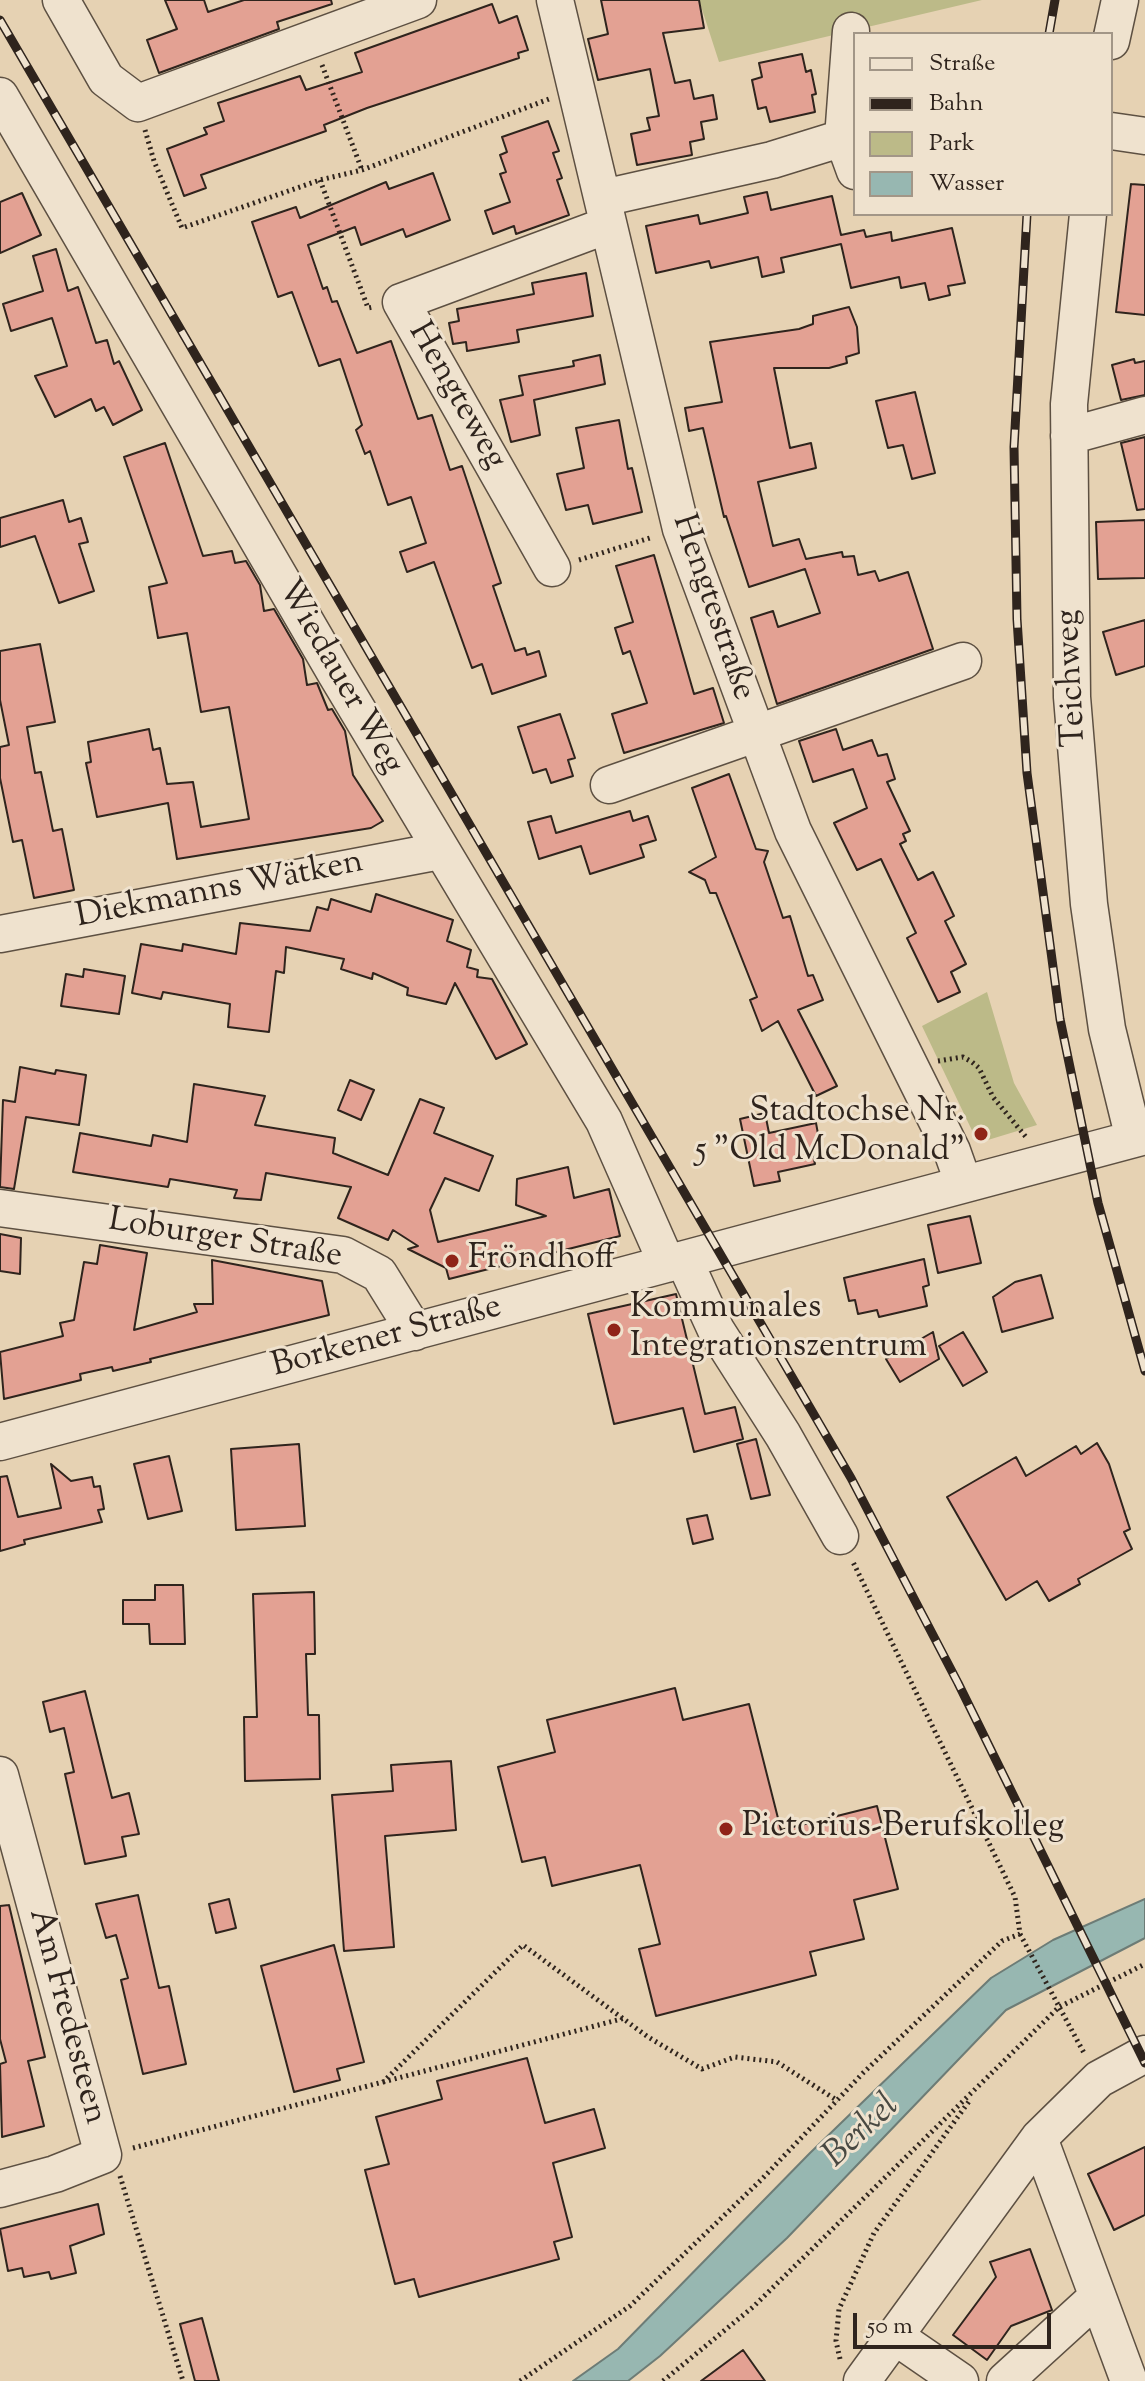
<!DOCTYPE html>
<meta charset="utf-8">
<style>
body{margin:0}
#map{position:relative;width:1145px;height:2381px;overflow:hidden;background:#e6d2b3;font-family:"Sorts Mill Goudy",serif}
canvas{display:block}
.legend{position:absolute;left:853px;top:32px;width:260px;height:184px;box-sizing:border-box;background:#efe2ce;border:2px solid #a29687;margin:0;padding:10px 14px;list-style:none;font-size:24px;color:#2f241d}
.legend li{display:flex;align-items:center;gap:16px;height:40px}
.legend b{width:40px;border:2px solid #a29687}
.scale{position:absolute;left:853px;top:2313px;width:198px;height:36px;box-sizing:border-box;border:4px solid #2f241d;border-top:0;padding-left:10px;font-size:24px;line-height:28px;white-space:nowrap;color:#2f241d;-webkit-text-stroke:6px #efe2ce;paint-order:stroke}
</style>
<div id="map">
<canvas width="1145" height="2381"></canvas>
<ul class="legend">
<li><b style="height:10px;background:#efe2ce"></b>Straße</li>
<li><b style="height:10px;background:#2f241d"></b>Bahn</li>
<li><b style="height:22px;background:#bcba88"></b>Park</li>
<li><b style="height:22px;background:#97b7b1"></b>Wasser</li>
</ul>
<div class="scale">50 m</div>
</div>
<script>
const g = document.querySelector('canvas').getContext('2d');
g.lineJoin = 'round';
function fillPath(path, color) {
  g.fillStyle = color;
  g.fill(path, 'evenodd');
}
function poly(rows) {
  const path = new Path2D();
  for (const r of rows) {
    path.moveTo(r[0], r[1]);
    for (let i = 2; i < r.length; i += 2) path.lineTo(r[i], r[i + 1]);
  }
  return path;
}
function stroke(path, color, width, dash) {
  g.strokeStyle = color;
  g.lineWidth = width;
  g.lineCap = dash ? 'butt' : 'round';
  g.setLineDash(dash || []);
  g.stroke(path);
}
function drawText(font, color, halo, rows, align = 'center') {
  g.font = font + ' "Sorts Mill Goudy",serif';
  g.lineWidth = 6;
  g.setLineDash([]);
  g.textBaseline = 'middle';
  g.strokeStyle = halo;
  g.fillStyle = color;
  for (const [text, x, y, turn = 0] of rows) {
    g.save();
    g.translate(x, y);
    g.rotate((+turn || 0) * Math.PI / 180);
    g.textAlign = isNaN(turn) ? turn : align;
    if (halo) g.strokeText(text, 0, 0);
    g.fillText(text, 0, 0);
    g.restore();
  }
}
const green = poly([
 [699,0,982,0,719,62],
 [987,992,1014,1083,1037,1125,978,1143,922,1026]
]);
const water = poly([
 [1145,1899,1145,1938,1006,2010,787,2238,660,2356,628,2381,573,2381,618,2349,810,2153,991,1978,1053,1940,1145,1899]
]);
const building = poly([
 [165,0,204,0,208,12,244,0,331,0,332,4,277,22,279,29,159,73,147,40,177,29,165,0],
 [601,0,699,0,704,28,663,33,675,83,690,80,694,99,713,95,717,119,701,122,704,139,690,142,692,155,637,165,631,134,650,130,647,118,659,116,650,69,598,80,588,39,608,34,601,0],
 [492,4,499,23,517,16,528,50,518,53,519,58,367,108,324,125,326,131,201,175,206,188,184,196,167,149,207,134,204,128,224,121,218,103,300,76,306,90,362,72,355,53,492,4],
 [802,54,806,72,811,70,816,94,812,95,815,112,770,122,766,107,758,109,752,80,762,77,759,63,802,54],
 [548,121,559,151,553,153,562,178,557,180,569,215,516,234,514,226,493,234,485,211,510,202,500,174,506,172,500,155,507,152,502,137,548,121],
 [433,173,450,220,406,237,403,229,361,245,355,227,308,245,323,289,327,287,332,302,337,301,357,353,391,341,418,419,432,415,450,470,462,466,501,583,493,586,515,651,525,648,527,655,539,651,546,676,492,694,482,664,472,668,434,562,407,572,400,552,426,543,411,497,388,505,370,451,365,454,356,430,362,425,340,359,319,366,292,292,278,297,252,222,296,207,300,218,386,182,389,189,433,173],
 [1131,184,1145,185,1145,315,1116,312,1131,184],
 [767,192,771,210,832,196,841,235,864,230,866,237,891,232,892,241,952,228,965,283,948,286,950,295,929,300,925,283,901,288,899,277,851,288,841,244,781,258,784,272,762,277,758,257,711,268,709,261,656,273,646,226,698,215,700,224,748,213,744,197,767,192],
 [22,193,41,235,0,253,0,202,22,193],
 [56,249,68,291,78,287,96,343,107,340,114,364,119,361,142,410,113,425,104,407,96,411,91,399,55,417,35,376,67,366,52,318,11,331,3,304,43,291,33,256,56,249],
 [586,273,593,316,517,330,519,342,467,351,466,342,453,344,449,323,459,321,457,309,534,294,532,283,586,273],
 [849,307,857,327,859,353,846,357,847,363,829,368,774,368,790,448,811,443,816,468,758,482,773,546,799,539,806,559,842,552,843,557,854,556,858,575,875,571,879,581,908,572,933,649,777,704,751,618,773,611,778,627,820,613,805,569,749,587,726,516,724,517,703,428,689,431,685,408,722,402,710,342,799,329,813,324,813,316,849,307],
 [600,355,605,384,534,400,540,435,511,442,500,400,523,395,519,376,574,366,573,361,600,355],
 [1134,359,1135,363,1145,361,1145,395,1121,400,1112,365,1134,359],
 [915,392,935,473,912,479,903,445,888,448,876,401,915,392],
 [619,420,628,469,632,468,642,512,593,524,588,505,566,510,557,474,584,468,576,428,619,420],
 [1145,437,1145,509,1137,510,1121,443,1145,437],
 [165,443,203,556,232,551,235,563,246,561,260,585,264,611,274,609,303,659,307,685,317,683,328,710,332,709,345,731,353,775,383,821,371,828,177,859,168,803,97,817,86,763,91,762,88,742,149,729,153,750,160,748,167,784,193,782,201,827,249,819,229,707,201,712,187,633,158,638,149,587,167,583,124,457,165,443],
 [63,500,69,522,81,518,88,542,79,544,94,591,59,603,35,536,0,547,0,518,63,500],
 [1145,520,1145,578,1098,579,1096,522,1145,520],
 [654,555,694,694,713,688,724,723,624,753,612,714,647,703,630,651,623,654,615,628,633,622,616,566,654,555],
 [1145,620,1145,666,1116,675,1103,632,1145,620],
 [40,644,55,722,27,727,35,773,41,772,53,831,62,829,74,890,34,898,22,840,13,842,0,778,0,747,9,745,0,700,0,651,40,644],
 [560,714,575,758,568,760,573,776,551,783,546,769,533,773,518,727,560,714],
 [836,729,843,750,872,740,878,756,887,754,895,779,887,782,910,831,903,834,906,841,900,844,918,880,933,872,954,916,945,921,966,964,951,972,960,992,938,1002,907,938,916,933,881,859,857,870,834,823,867,808,853,769,813,782,799,741,836,729],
 [729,774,756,849,768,851,764,862,783,918,790,916,808,976,813,975,823,1000,798,1010,837,1086,816,1096,778,1021,762,1031,750,1000,757,997,716,893,710,893,705,880,689,872,716,857,692,788,729,774],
 [630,811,633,821,648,816,656,840,640,845,644,857,590,874,581,846,539,859,528,822,551,816,556,833,630,811],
 [376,894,453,920,447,941,471,950,467,967,478,970,477,977,492,979,527,1044,496,1059,455,983,446,1004,407,995,408,988,373,973,372,979,341,969,344,959,286,947,284,973,276,971,269,1032,228,1027,230,1004,163,992,161,999,132,993,141,944,182,951,183,944,236,954,240,923,310,931,317,907,328,910,331,899,371,912,376,894],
 [84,969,125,976,119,1014,61,1006,66,974,83,977,84,969],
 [20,1067,55,1074,56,1070,86,1075,79,1125,26,1117,14,1189,0,1187,3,1100,15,1102,20,1067],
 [350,1080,374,1090,361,1120,338,1110,350,1080],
 [194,1084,265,1096,255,1125,335,1138,333,1153,388,1175,420,1099,444,1108,434,1133,493,1156,479,1191,445,1178,430,1210,438,1242,546,1216,516,1205,517,1179,568,1167,574,1198,609,1189,620,1236,449,1279,446,1268,408,1249,418,1246,393,1230,388,1240,338,1218,351,1187,266,1173,261,1200,234,1198,237,1190,170,1179,168,1187,73,1172,80,1133,151,1146,153,1135,187,1142,194,1084],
 [765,1113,769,1133,816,1123,820,1145,811,1147,815,1164,778,1172,780,1181,754,1186,740,1119,765,1113],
 [970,1216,981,1263,938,1273,928,1225,970,1216],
 [0,1234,21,1238,20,1274,0,1271,0,1234],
 [100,1245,147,1253,134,1330,197,1312,194,1304,213,1304,212,1260,322,1281,329,1315,150,1359,151,1362,113,1371,112,1367,80,1374,81,1380,4,1399,0,1352,63,1336,60,1323,74,1320,84,1262,97,1264,100,1245],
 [924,1259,929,1285,923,1287,927,1306,879,1317,877,1310,858,1314,855,1300,849,1301,844,1278,924,1259],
 [1041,1275,1053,1318,1002,1332,993,1297,1015,1282,1041,1275],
 [676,1294,705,1414,735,1407,743,1439,694,1452,683,1408,614,1424,588,1314,676,1294],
 [933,1332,939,1359,900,1382,886,1359,933,1332],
 [963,1332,987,1372,963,1386,939,1346,963,1332],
 [756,1439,770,1495,751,1499,737,1444,756,1439],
 [1097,1443,1109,1464,1130,1529,1124,1532,1132,1549,1078,1579,1080,1584,1049,1601,1037,1581,1006,1600,947,1497,1016,1457,1026,1476,1076,1446,1081,1454,1097,1443],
 [299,1444,305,1526,236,1530,231,1449,299,1444],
 [169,1456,182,1511,148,1519,134,1464,169,1456],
 [51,1464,71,1481,92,1477,94,1487,100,1486,104,1509,98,1510,102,1522,24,1540,25,1544,0,1551,0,1477,7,1476,18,1517,61,1508,51,1464],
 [707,1515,713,1539,693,1544,687,1519,707,1515],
 [155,1585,183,1585,185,1644,150,1644,149,1624,123,1624,123,1600,155,1600,155,1585],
 [314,1592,315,1654,306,1654,308,1715,319,1715,320,1779,245,1781,244,1717,257,1717,253,1594,314,1592],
 [675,1688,683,1720,749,1704,781,1830,877,1806,898,1889,854,1900,864,1939,810,1952,816,1975,656,2016,639,1949,660,1944,640,1865,552,1886,545,1857,522,1862,498,1767,555,1752,547,1720,675,1688],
 [85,1691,112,1798,129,1793,139,1834,122,1837,126,1856,85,1864,65,1774,74,1772,64,1728,50,1732,43,1702,85,1691],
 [451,1761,456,1830,385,1836,394,1947,344,1951,332,1795,393,1791,391,1765,451,1761],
 [138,1895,159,1988,169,1986,186,2064,143,2074,121,1980,128,1978,116,1935,106,1938,96,1904,138,1895],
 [229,1899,236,1928,216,1933,209,1904,229,1899],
 [9,1905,45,2057,28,2061,44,2126,2,2137,0,2064,6,2062,0,2039,0,1906,9,1905],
 [334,1945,364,2062,337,2069,340,2080,294,2092,261,1966,334,1945],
 [527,2058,545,2123,594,2109,605,2148,553,2163,572,2237,554,2242,559,2259,419,2297,414,2279,395,2284,365,2170,389,2164,376,2117,442,2099,437,2081,527,2058],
 [1145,2147,1145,2215,1114,2230,1088,2174,1145,2147],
 [98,2204,104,2234,70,2246,76,2273,51,2279,49,2272,24,2277,22,2268,8,2271,0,2229,98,2204],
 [1030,2249,1052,2310,1011,2326,987,2360,953,2335,996,2277,990,2262,1030,2249],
 [202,2318,219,2381,195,2381,180,2324,202,2318],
 [743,2350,765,2381,701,2381,743,2350]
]);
const path = poly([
 [322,65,362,170],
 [145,130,154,161,182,228,320,180,362,170,549,99],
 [320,180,368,308,373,307],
 [579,560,653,537],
 [938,1061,963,1057,972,1062,979,1068,993,1097,1026,1137],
 [1020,1934,1084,2053],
 [383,2082,625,2018],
 [133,2148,383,2082,523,1945,648,2037,702,2069,735,2057,777,2062,838,2101],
 [120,2176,183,2381],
 [840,2359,836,2341,839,2309,874,2233,970,2100],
 [520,2381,630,2306,761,2180,863,2073,1002,1941,1020,1934,1015,1897,853,1562],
 [663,2381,753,2307,1059,2007,1145,1964]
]);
const minor = poly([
 [61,0,106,79,138,103,418,0],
 [555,0,681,529,793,831,952,1151,963,1182],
 [851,31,843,138,855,171],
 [1111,41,1120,0],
 [0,96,336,674,604,1121,667,1264],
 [1111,131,1145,136],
 [603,198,772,160,843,138],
 [1088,214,1069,404,1072,697,1089,904,1107,1029,1134,1139],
 [1069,436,1145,415],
 [552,568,401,302,608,225],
 [609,785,963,661],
 [0,934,440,851],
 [0,1208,343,1255,379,1274,415,1332],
 [684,1260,716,1330,783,1435,840,1536],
 [0,1442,1145,1136],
 [0,1775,103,2155,55,2174,0,2189],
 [1039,2138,1129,2381],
 [896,2337,960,2381],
 [862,2381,1039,2138,1099,2079,1145,2054],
 [1005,2381,1096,2298]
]);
const rail = poly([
 [0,20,851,1478,958,1683,1145,2063],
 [1049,34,1055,0],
 [1027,214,1014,447,1017,619,1027,773,1060,1019,1098,1203,1145,1371]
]);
const markers = [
 [981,1134,8,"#8f2418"],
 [452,1261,8,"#8f2418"],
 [614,1330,8,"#8f2418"],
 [726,1829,8,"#8f2418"]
];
const streetNames = [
 ["Hengteweg",455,397,60],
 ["Hengtestraße",711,608,71],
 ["Wiedauer Weg",338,678,60],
 ["Teichweg",1074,678,-93],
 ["Diekmanns Wätken",220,892,-11],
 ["Loburger Straße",225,1241,9],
 ["Borkener Straße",387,1339,-15],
 ["Am Fredesteen",65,2017,75]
];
const poiNames = [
 ["Stadtochse Nr.",965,1114,"right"],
 ["5 \"Old McDonald\"",965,1153,"right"],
 ["Fröndhoff",468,1261],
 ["Kommunales",630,1310],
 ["Integrationszentrum",630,1349],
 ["Pictorius-Berufskolleg",742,1829]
];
const waterNames = [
 ["Berkel",863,2133,-43]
];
fillPath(green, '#bcba88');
fillPath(water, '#97b7b1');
stroke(water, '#6d7c76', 2);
fillPath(building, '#e3a193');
stroke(building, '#2f241d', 2);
stroke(minor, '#5d5042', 39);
stroke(path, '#2f241d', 5, [2, 4]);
stroke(minor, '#efe2ce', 36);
stroke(rail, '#2f241d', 9);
stroke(rail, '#efe2ce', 6, [18]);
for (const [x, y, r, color] of markers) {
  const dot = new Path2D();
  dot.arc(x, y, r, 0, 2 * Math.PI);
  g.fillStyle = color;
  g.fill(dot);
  stroke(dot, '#efe2ce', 3);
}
drawText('34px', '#2f241d', '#efe2ce', streetNames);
drawText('34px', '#2f241d', '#efe2ce', poiNames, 'left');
drawText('italic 36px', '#494942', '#efe2ce', waterNames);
</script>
